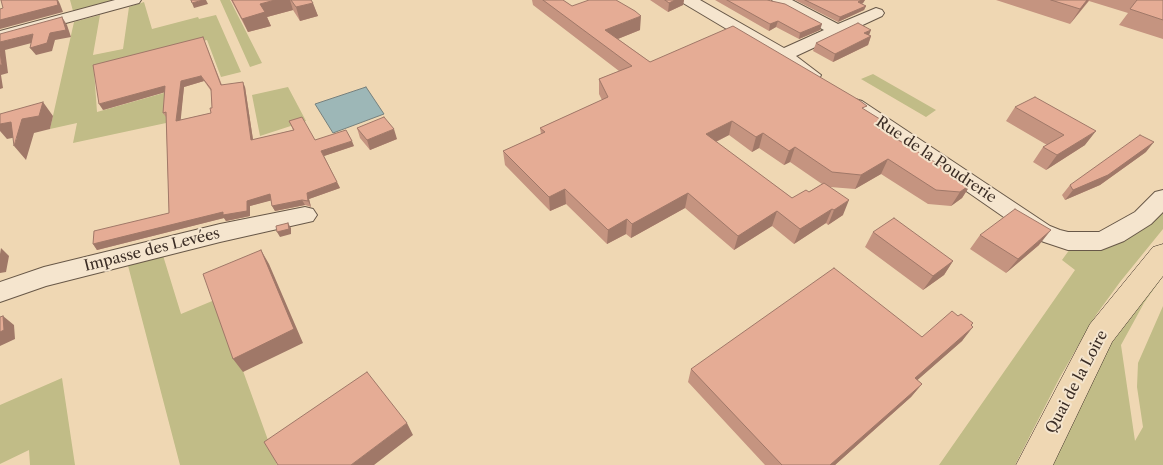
<!DOCTYPE html>
<meta charset="utf-8">
<style>
body{margin:0}
canvas{display:block;background:#efd7b3}
</style>
<canvas width="1163" height="465"></canvas>
<script>
const g = document.querySelector('canvas').getContext('2d');
g.lineJoin = 'round';
function fillPath(path, color) {
  g.fillStyle = color;
  g.fill(path, 'evenodd');
}
function poly(rows) {
  const path = new Path2D();
  for (const r of rows) {
    path.moveTo(r[0], r[1]);
    for (let i = 2; i < r.length; i += 2) path.lineTo(r[i], r[i + 1]);
  }
  return path;
}
function stroke(path, color, width, dash) {
  g.strokeStyle = color;
  g.lineWidth = width;
  g.lineCap = dash ? 'butt' : 'round';
  g.setLineDash(dash || []);
  g.stroke(path);
}
function drawText(font, color, halo, rows, align = 'center') {
  g.font = font + ' "Libre Caslon Text",serif';
  g.lineWidth = 4;
  g.setLineDash([]);
  g.textBaseline = 'middle';
  g.strokeStyle = halo;
  g.fillStyle = color;
  for (const [text, x, y, turn = 0] of rows) {
    g.save();
    g.translate(x, y);
    g.rotate((+turn || 0) * Math.PI / 180);
    g.textAlign = isNaN(turn) ? turn : align;
    if (halo) g.strokeText(text, 0, 0);
    g.fillText(text, 0, 0);
    g.restore();
  }
}
const green = poly([
 [70,0,113,0,73,11],
 [220,0,230,0,262,63,250,67],
 [144,2,152,29,198,17,199,19,216,15,241,72,221,77,207,40,94,70,97,112,167,92,166,123,73,143,77,123,50,129,74,22,100,15,93,55,123,49,129,7],
 [873,74,936,110,926,117,861,79],
 [288,87,306,121,260,136,252,95],
 [1163,206,1163,229,1120,282,1096,315,1060,377,1015,465,939,465,1075,270,1062,260,1070,249],
 [161,249,181,314,217,299,277,465,180,465,126,258],
 [1163,266,1163,276,1144,303,1121,345,1135,441,1143,427,1137,387,1138,363,1163,306,1163,465,1050,465,1105,351],
 [62,378,75,465,30,465,29,450,0,464,0,405]
]);
const water = poly([
 [366,87,384,114,333,133,315,104,366,87]
]);
const minor = poly([
 [115,0,141,0,139,3,0,41,0,31,115,0],
 [681,0,700,0,784,48,824,30,774,3,772,0,792,0,838,24,876,8,882,10,884,13,882,16,796,56,821,75,819,79,812,81,805,79,777,59,683,3,681,0],
 [855,99,862,101,1050,226,1060,230,1068,232,1099,232,1135,212,1155,192,1163,190,1163,212,1151,224,1124,241,1101,250,1068,250,1044,242,1034,238,848,109,845,105,848,101,855,99],
 [305,207,313,209,317,215,313,221,220,242,46,286,0,302,0,282,44,267,220,224,305,207]
]);
const major = poly([
 [1163,244,1163,276,1112,342,1053,465,1016,465,1090,324,1153,247,1163,244]
]);
const wall = poly([
 [231,0,311,0,318,16,300,21,293,10,267,17,271,26,248,32],
 [532,0,563,0,572,6,640,30,618,39,650,62,865,110,883,121,880,128,971,184,962,198,951,206,928,204,881,174,855,189,830,187,843,215,828,225,826,223,794,244,772,226,734,250,685,208,631,238,626,234,607,244,566,204,550,211,505,165,503,151,541,134,540,128,602,100,599,94,599,79,619,71,533,5],
 [729,135,752,152,759,148,784,165,790,162,822,184,809,192,792,198,716,142],
 [650,0,684,0,683,5,668,12],
 [715,0,767,0,820,30,799,39,776,27,769,31],
 [795,0,865,0,863,3,862,4,866,6,864,10,838,22],
 [996,0,1163,0,1163,39,1119,25,1128,13,1089,1,1070,24],
 [871,36,868,45,833,62,813,51,816,43],
 [203,37,222,85,245,87,253,140,293,130,289,121,315,140,354,146,324,156,340,188,309,199,311,207,305,205,275,211,272,206,271,200,250,206,250,216,226,221,224,218,97,250,93,244,169,213,166,117,163,113,165,92,103,110],
 [204,81,211,91,212,108,211,113,180,120,184,87],
 [1015,107,1085,145,1046,170,1033,162,1043,147,1047,145,1006,121],
 [357,128,397,139,370,150,360,138],
 [1146,152,1100,185,1065,200,1062,195,1070,185],
 [873,232,953,261,944,275,923,290,865,247],
 [980,235,1039,245,1006,273,970,249],
 [958,316,973,323,962,341,917,380,922,384,911,397,835,465,765,465,688,382,691,369,922,337]
]);
const shadedWall = poly([
 [57,0,58,0,60,4,63,12,0,29,0,20],
 [203,0,206,0,208,4,194,8,192,3],
 [275,0,290,0,293,10,267,17,271,26,248,32,242,19,260,4],
 [675,0,684,0,683,5,668,12,669,3],
 [861,0,865,0,863,3,856,6,858,2],
 [1087,0,1089,0,1070,24,1080,9],
 [313,3,318,16,300,21,296,7],
 [866,6,864,10,838,22,840,17],
 [641,16,640,30,605,44,605,30],
 [62,17,67,25,71,37,55,40,52,51,36,55,30,48,50,33],
 [778,21,776,27,769,31,770,24],
 [822,24,820,30,799,39,800,33],
 [871,30,868,38,864,33],
 [33,34,39,41,5,50,8,73,1,75,3,88,0,89,0,42],
 [871,36,868,45,833,62,835,54],
 [201,76,204,81,184,87,180,127,176,121,181,81],
 [243,82,245,87,254,146,251,140],
 [165,86,169,91,103,110,99,104],
 [43,102,53,116,50,129,34,133,26,160,14,146,17,137,7,139,0,131,0,124,22,119],
 [732,121,729,135,703,148,706,134],
 [883,121,877,135,875,126],
 [394,129,397,139,370,150,367,140],
 [1096,131,1085,145,1046,170,1057,155],
 [763,133,759,148,752,152,756,137],
 [352,141,354,146,324,156,321,151],
 [1154,142,1146,152,1100,185,1065,200,1073,190],
 [795,147,790,162,784,165,789,151],
 [888,159,881,174,855,189,861,175],
 [337,182,340,188,309,199,311,207,308,201,307,193],
 [971,184,962,198,951,206,960,192],
 [565,189,566,204,550,211,549,197],
 [688,193,685,208,631,238,632,224],
 [270,194,273,200,250,206,250,216,226,221,224,218,97,250,93,244],
 [302,200,305,205,275,211,272,206],
 [849,200,843,215,828,225,834,210],
 [832,209,826,223,794,244,800,229],
 [777,211,772,226,734,250,738,236],
 [627,219,626,234,607,244,608,230],
 [288,223,291,228,291,234,280,237,277,232],
 [1051,230,1039,245,1006,273,1018,259],
 [1,248,9,256,6,272,0,273,0,254],
 [261,250,269,264,303,343,243,372,233,359],
 [953,261,944,275,923,290,933,276],
 [3,316,14,325,15,339,0,346,0,332],
 [973,327,962,341,905,391,915,378],
 [922,384,911,397,835,465,830,465],
 [407,423,413,435,374,465,351,465]
]);
const building = poly([
 [1,0,57,0,58,5,0,20,0,9,3,8,1,0],
 [191,0,203,0,192,3,191,0],
 [232,0,275,0,260,4,265,12,242,19,232,0],
 [291,0,311,0,313,3,296,7,291,0],
 [543,0,563,0,572,6,589,0,616,0,635,11,641,16,605,30,650,62,733,26,859,100,867,106,862,108,883,121,875,126,971,184,960,192,936,190,888,159,861,175,832,172,795,147,789,151,763,133,756,137,732,121,706,134,792,198,806,190,809,192,824,183,849,200,834,210,832,209,800,229,777,211,738,236,688,193,632,224,627,219,608,230,565,189,549,197,503,151,545,132,540,128,608,97,599,79,632,66,543,0],
 [665,0,675,0,669,3,665,0],
 [727,0,767,0,785,4,822,24,800,33,778,21,770,24,727,0],
 [805,0,861,0,858,2,866,6,840,17,805,0],
 [1051,0,1087,0,1080,9,1051,0],
 [1137,0,1163,0,1163,20,1130,9,1137,0],
 [62,17,66,30,50,33,47,43,30,48,33,34,0,42,0,34,62,17],
 [858,23,871,30,864,33,871,36,835,54,816,43,858,23],
 [203,37,221,85,243,82,251,140,294,130,289,121,302,117,315,140,346,130,352,141,321,151,337,182,307,193,308,201,302,200,272,206,270,194,247,201,247,211,223,215,223,212,93,244,94,231,169,213,166,112,163,113,165,86,99,104,93,65,203,37],
 [201,76,211,89,212,108,210,108,211,113,176,121,181,81,201,76],
 [0,52,2,65,0,65,0,52],
 [1035,97,1096,131,1057,155,1043,147,1064,135,1015,107,1035,97],
 [43,102,39,116,22,119,14,146,11,122,0,124,0,114,43,102],
 [384,117,394,129,367,140,357,128,384,117],
 [1140,135,1154,142,1108,175,1073,190,1070,185,1140,135],
 [1015,209,1051,230,1018,259,980,235,1015,209],
 [894,218,953,261,933,276,873,232,894,218],
 [288,223,289,229,277,232,276,226,288,223],
 [261,250,294,329,233,359,203,274,261,250],
 [834,268,922,337,952,311,958,316,961,314,973,323,971,325,973,327,915,378,922,384,830,465,782,465,691,369,834,268],
 [3,316,4,330,0,332,0,317,3,316],
 [367,372,407,423,351,465,278,465,264,442,367,372]
]);
const streetNames = [
 ["Rue de la Poudrerie",936,160,34],
 ["Impasse des Levées",152,250,-14],
 ["Quai de la Loire",1077,382,-62]
];
fillPath(green, '#c1bc87');
fillPath(water, '#9db7b7');
stroke(water, '#76807d', 1);
stroke(minor, '#685848', 2);
stroke(major, '#3b2d25', 1);
fillPath(minor, '#f5e5ce');
fillPath(major, '#efd7b3');
fillPath(wall, '#c59480');
fillPath(shadedWall, '#a07868');
fillPath(building, '#e5ac95');
stroke(building, '#a07868', 1);
drawText('15px', '#3b2d25', '#f5e5ce', streetNames);
</script>
